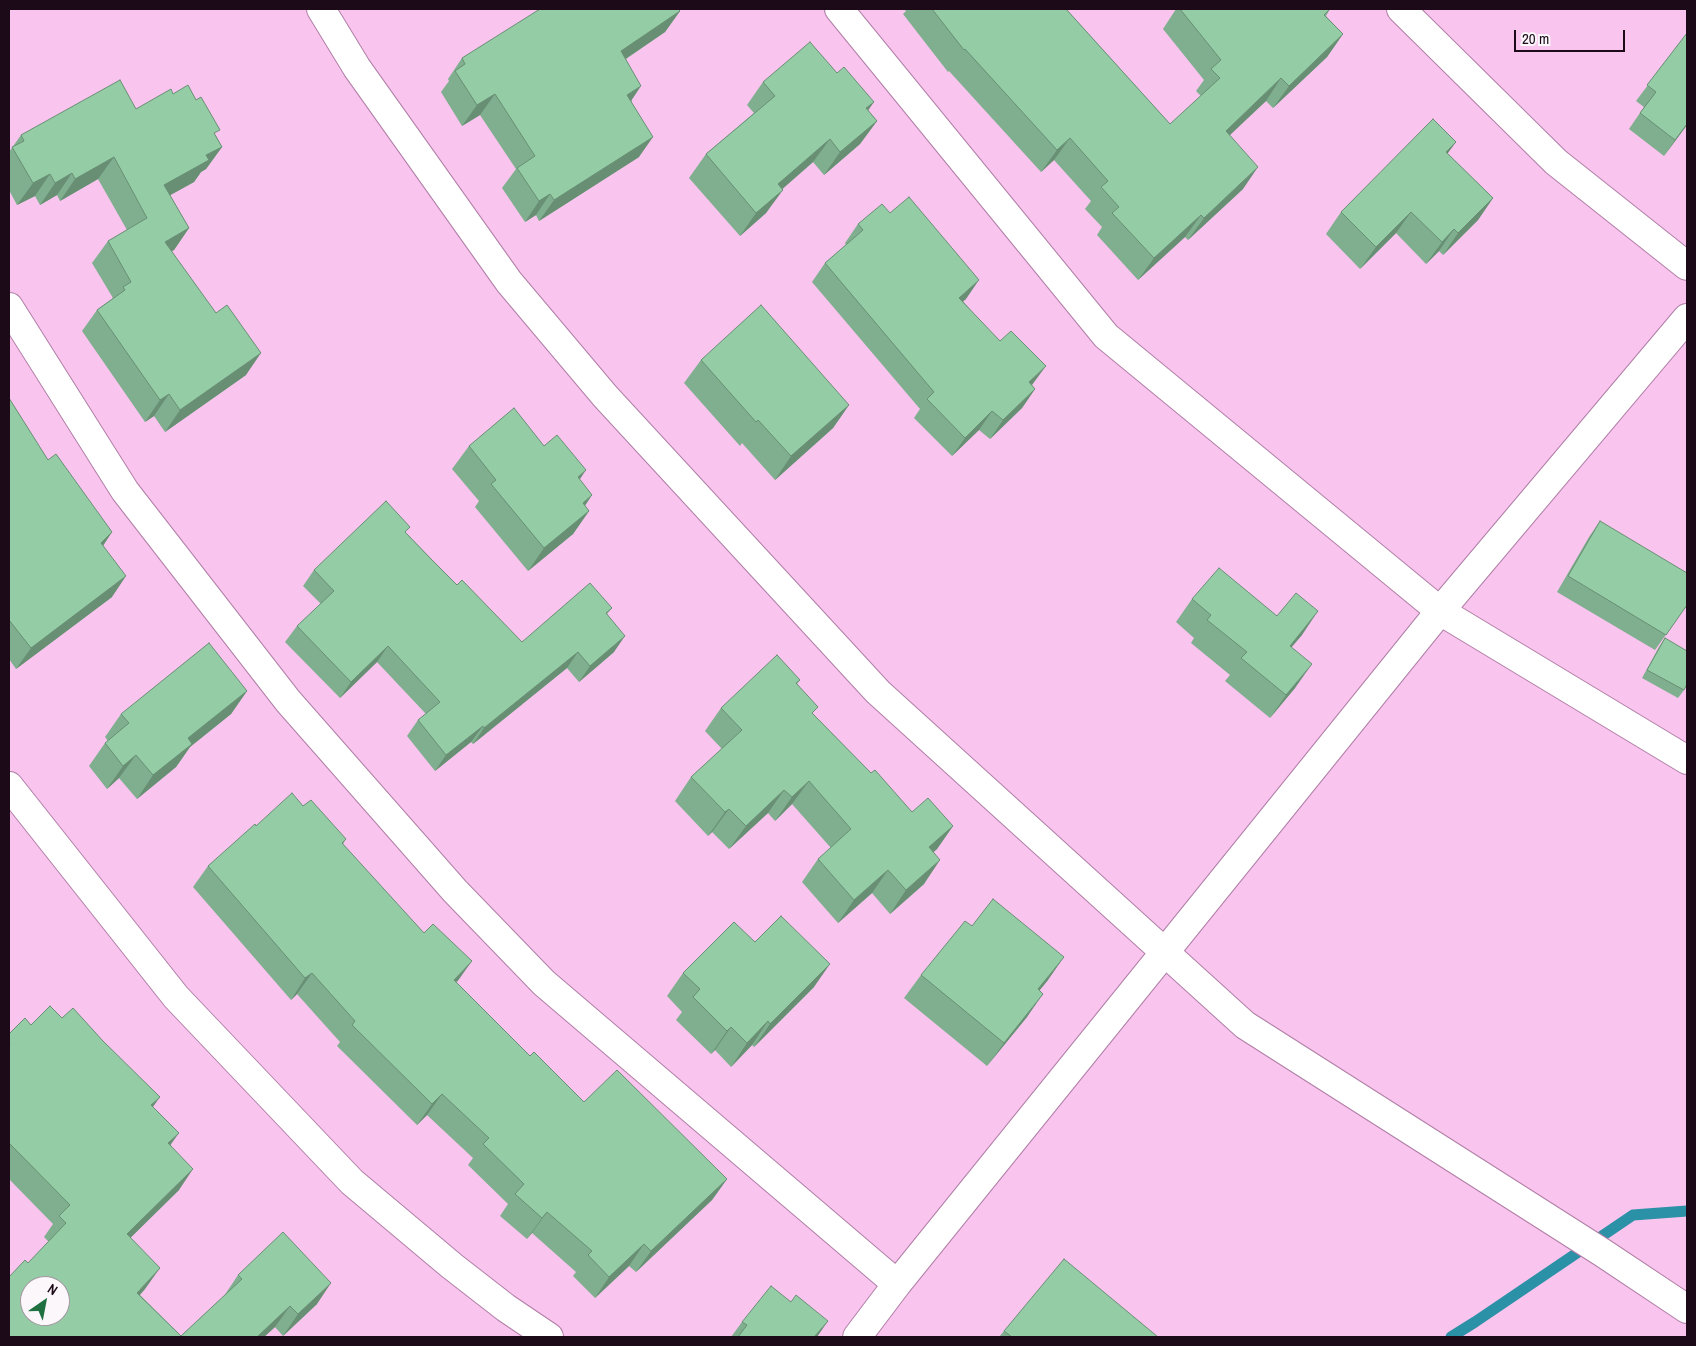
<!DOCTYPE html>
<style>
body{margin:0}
#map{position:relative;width:1696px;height:1346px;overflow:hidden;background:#f9c4ee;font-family:"Archivo Narrow",sans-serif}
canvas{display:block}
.frame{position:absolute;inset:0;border:10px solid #1c0a19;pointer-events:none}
.north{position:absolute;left:20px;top:1276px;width:50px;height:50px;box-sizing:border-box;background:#fcf7fb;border:1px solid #a298a1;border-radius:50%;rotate:33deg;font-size:14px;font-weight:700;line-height:20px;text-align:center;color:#1c0a19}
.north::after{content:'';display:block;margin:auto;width:18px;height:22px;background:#1f7142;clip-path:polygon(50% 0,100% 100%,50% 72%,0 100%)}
.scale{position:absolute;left:1514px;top:30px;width:111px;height:22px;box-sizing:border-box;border:2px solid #1c0a19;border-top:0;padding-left:6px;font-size:15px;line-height:18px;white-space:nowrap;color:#1c0a19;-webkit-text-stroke:4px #fcf7fb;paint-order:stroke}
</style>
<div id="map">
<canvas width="1696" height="1346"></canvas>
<div class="frame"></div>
<div class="north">N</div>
<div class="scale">20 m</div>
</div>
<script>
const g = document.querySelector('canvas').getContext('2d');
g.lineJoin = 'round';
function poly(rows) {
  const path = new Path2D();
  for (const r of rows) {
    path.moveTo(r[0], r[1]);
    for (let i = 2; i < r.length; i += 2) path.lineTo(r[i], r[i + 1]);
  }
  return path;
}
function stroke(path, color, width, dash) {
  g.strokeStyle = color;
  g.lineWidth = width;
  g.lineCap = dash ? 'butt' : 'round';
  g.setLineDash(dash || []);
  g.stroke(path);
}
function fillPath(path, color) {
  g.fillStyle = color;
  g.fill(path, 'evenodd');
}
const stream = poly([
 [1451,1337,1475,1322,1633,1215,1687,1211]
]);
const minor = poly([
 [321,9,357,68,509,282,605,396,878,692,1245,1025,1603,1253,1687,1309],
 [839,9,1106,336,1440,611,1687,760],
 [1401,9,1556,162,1687,266],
 [9,307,125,491,288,701,455,891,544,983,897,1284],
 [9,786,176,997,352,1182,452,1266,506,1308,549,1337],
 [857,1337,897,1284,1440,611,1687,318]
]);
const wall = poly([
 [904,9,1066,9,1170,124,1201,96,1196,91,1204,80,1163,29,1176,9,1330,9,1326,16,1343,34,1327,57,1273,108,1266,101,1229,135,1243,189,1188,240,1185,237,1138,280,1097,235,1102,227,1085,209,1091,201,1054,160,1041,172,949,71,948,72,903,14,906,11],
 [680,11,665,32,626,59,639,157,539,221,536,215,525,222,502,188,516,169,480,115,462,126,441,92,449,81,448,79,462,58],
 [1687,33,1687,125,1664,156,1629,129,1644,107,1636,101],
 [763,82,868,110,877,121,860,144,824,175,813,162,782,189,766,213,740,236,689,178,706,154,754,113,747,105],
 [173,94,216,136,222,147,206,169,201,172,194,182,170,195,189,228,174,250,171,251,246,375,165,432,154,416,145,422,82,331,97,310,113,298,92,263,108,241,127,230,98,179,60,201,57,195,40,205,35,196,17,205,9,190,9,152,21,135,136,109],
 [1448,154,1493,198,1478,220,1443,255,1439,251,1426,264,1396,233,1360,269,1326,234,1341,212],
 [858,224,966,299,963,301,1035,389,1022,408,990,439,979,430,952,456,914,418,920,409,812,282,825,263,846,245,845,243],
 [701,360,849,405,833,428,775,480,742,443,740,446,684,383],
 [9,398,48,460,112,532,103,546,112,597,16,669,9,659],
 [469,446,544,446,580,480,592,495,585,506,589,511,573,534,528,571,475,507,479,501,452,469],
 [1600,521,1687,605,1655,650,1557,592,1589,537],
 [406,533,457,585,522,642,612,608,607,614,614,652,579,682,567,668,473,744,471,742,435,771,407,736,418,720,426,714,377,662,340,698,285,642,297,626,321,604,303,586,314,570],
 [1192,599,1302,635,1291,647,1295,688,1270,718,1225,681,1230,675,1191,643,1194,638,1176,622],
 [1665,638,1684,690,1678,698,1642,678,1659,647],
 [800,680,797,684,813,714,871,773,912,812,953,826,937,849,933,852,924,884,890,914,872,893,838,923,802,882,818,859,831,848,792,804,775,821,768,813,729,849,712,832,708,836,675,801,691,777,722,749,705,731,721,708],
 [247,691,231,714,190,747,176,767,137,799,119,778,107,789,89,766,105,743,108,741,105,737,121,714],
 [256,826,346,839,343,844,457,983,530,1056,584,1102,727,1179,712,1200,636,1272,629,1266,595,1298,573,1276,576,1272,532,1233,527,1239,500,1216,508,1204,468,1165,473,1158,427,1115,417,1125,337,1046,340,1042,297,994,291,1000,193,887,208,866],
 [755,942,814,987,754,1047,752,1045,731,1067,715,1050,711,1054,676,1020,682,1012,667,996,683,973],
 [921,975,1048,980,1039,991,1027,1017,987,1066,904,998],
 [31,1025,153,1107,171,1145,179,1190,130,1238,145,1289,140,1295,181,1336,224,1296,238,1275,317,1304,283,1336,275,1327,264,1337,9,1337,9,1281,28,1263,49,1242,44,1237,53,1224,9,1179,9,1034],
 [742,1322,816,1337,731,1337],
 [1004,1331,1158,1337,999,1337]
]);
const shadedWall = poly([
 [680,11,665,32,606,72,621,51],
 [1343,34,1327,57,1273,108,1289,86],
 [1281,78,1266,101,1210,154,1226,131],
 [641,86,627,107,627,95],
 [495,94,480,115,462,126,477,105],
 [874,102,858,125,866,108],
 [877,121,860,144,824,175,840,152],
 [1687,124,1687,125,1664,156,1675,140],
 [653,137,639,157,539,221,554,200],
 [1070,138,1054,160,1041,172,1057,150],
 [830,139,813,162,762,207,778,184],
 [1456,142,1440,164,1446,152],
 [222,147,206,169,201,172,194,182,149,207,164,185,206,155],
 [114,157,98,179,60,201,75,179],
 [1258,167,1243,189,1188,240,1204,218],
 [72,173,57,195,40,205,55,183],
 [50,174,35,196,17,205,33,183],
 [783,190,766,213,740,236,756,213],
 [550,194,536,215,525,222,539,201],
 [1493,198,1478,220,1443,255,1458,233],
 [1411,212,1396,233,1360,269,1376,247],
 [1201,215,1185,237,1138,280,1154,258],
 [189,228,174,250,150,264,165,242],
 [1454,229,1439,251,1426,264,1442,242],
 [979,280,966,299,946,316,959,298],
 [261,353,246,375,165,432,180,410],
 [1046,366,1032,385,1016,401,1029,382],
 [1035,389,1022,408,990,439,1003,420],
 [169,394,154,416,145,422,160,400],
 [849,405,833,428,775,480,791,456],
 [992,411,979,430,952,456,965,438],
 [586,470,570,494,578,477],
 [592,495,576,518,583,503],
 [589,511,573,534,528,571,544,548],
 [112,532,98,553,101,543],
 [126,576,112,597,16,669,31,648],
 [1318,611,1302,635,1273,669,1290,646],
 [625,636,614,652,579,682,590,666],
 [388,646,377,662,340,698,351,682],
 [578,652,567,668,473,744,484,728],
 [1312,664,1295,688,1270,718,1286,695],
 [247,691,231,714,190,747,176,767,137,799,153,775,188,738],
 [483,726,471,742,435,771,446,755],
 [136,755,119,778,107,789,123,766],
 [809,781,792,804,775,821,792,797],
 [784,790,768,813,729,849,746,826],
 [729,809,712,832,708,836,725,812],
 [953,826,937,849,913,871,929,847],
 [940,860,924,884,890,914,906,890],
 [888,870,872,893,838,923,854,900],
 [1064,957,1048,980,1021,1013,1038,989],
 [472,961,457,982,454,980],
 [830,964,814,987,754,1047,770,1024],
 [312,973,297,994,291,1000,305,978],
 [1043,994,1027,1017,987,1066,1004,1043],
 [768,1021,752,1045,731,1067,747,1043],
 [731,1027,715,1050,711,1054,727,1031],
 [442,1094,427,1115,417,1125,432,1104],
 [160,1097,145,1118,151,1105],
 [179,1133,164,1154,168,1143],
 [193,1169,179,1190,112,1256,127,1234],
 [727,1179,712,1200,636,1272,651,1251],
 [547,1212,532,1233,527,1239,542,1218],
 [644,1244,629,1266,595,1298,609,1277],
 [160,1268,145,1289,122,1314,137,1293],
 [331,1283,317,1304,283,1336,298,1314],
 [290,1306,275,1327,264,1337,257,1337],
 [828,1321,817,1337,814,1337]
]);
const building = poly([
 [540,9,678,9,680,11,621,51,641,86,627,95,653,137,554,200,550,194,539,201,517,168,535,156,495,94,477,105,455,71,465,64,462,58,540,9],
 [932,9,1066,9,1170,124,1220,78,1211,69,1221,60,1180,9,1330,9,1324,15,1343,34,1289,86,1281,78,1226,131,1258,167,1204,218,1201,215,1154,258,1112,213,1119,207,1101,187,1108,181,1070,138,1057,150,965,49,964,50,932,9],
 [1687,33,1687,124,1675,140,1640,113,1656,92,1647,85,1687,33],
 [810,42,837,73,844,67,874,102,866,108,877,121,840,152,830,139,778,184,783,190,756,213,706,154,775,96,763,82,810,42],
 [120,80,136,109,171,89,173,94,188,85,196,100,201,97,220,130,214,133,222,147,206,155,209,160,164,185,189,228,165,242,216,313,227,305,261,353,180,410,169,394,160,400,97,310,125,290,123,287,131,282,108,241,147,218,114,157,75,179,72,173,55,183,50,174,33,183,12,147,24,141,21,135,120,80],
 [1433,119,1456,142,1446,152,1493,198,1458,233,1454,229,1442,242,1411,212,1376,247,1341,212,1433,119],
 [909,197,979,280,959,298,1000,341,1011,331,1046,366,1029,382,1035,389,1003,420,992,411,965,438,927,399,934,392,825,263,863,230,858,224,882,204,890,213,909,197],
 [761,305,849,405,791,456,758,420,756,422,701,360,761,305],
 [9,398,48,460,56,454,112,532,101,543,126,576,31,648,9,620,9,398],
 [514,408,544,446,557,435,586,470,578,477,592,495,583,503,589,511,544,548,491,484,496,480,469,446,514,408],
 [386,501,410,527,405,532,431,559,457,585,462,580,522,642,590,583,612,608,606,613,625,636,590,666,578,652,484,728,483,726,446,755,418,720,440,702,388,646,351,682,297,626,334,591,314,570,386,501],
 [1600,521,1687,573,1687,605,1666,635,1568,576,1600,521],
 [1219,568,1277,616,1296,593,1318,611,1290,646,1312,664,1286,695,1241,658,1247,652,1207,620,1211,615,1192,599,1219,568],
 [1665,638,1687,651,1687,684,1684,690,1647,670,1665,638],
 [209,643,247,691,188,738,192,744,153,775,136,755,123,766,105,743,129,723,121,714,209,643],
 [777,655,800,680,796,683,818,707,812,713,871,773,875,770,912,812,928,798,953,826,929,847,940,860,906,890,888,870,854,900,818,859,851,829,809,781,792,797,784,790,746,826,729,809,725,812,691,777,742,730,721,708,777,655],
 [292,793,303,806,311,800,346,839,342,843,424,933,433,924,472,961,454,980,530,1056,534,1052,584,1102,617,1070,727,1179,651,1251,644,1244,609,1277,588,1255,592,1251,547,1212,542,1218,515,1194,524,1184,483,1144,489,1138,442,1094,432,1104,352,1025,355,1021,312,973,305,978,208,866,255,824,256,826,292,793],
 [993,899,1064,957,1038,989,1043,994,1004,1043,921,975,965,921,972,926,993,899],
 [781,916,830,964,770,1024,768,1021,747,1043,731,1027,727,1031,693,997,700,989,683,973,734,922,755,942,781,916],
 [50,1006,62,1018,73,1008,103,1041,160,1097,151,1105,179,1133,168,1143,193,1169,127,1234,160,1268,137,1293,181,1336,242,1279,238,1275,283,1232,331,1283,298,1314,290,1306,257,1337,11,1337,9,1335,9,1283,10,1282,9,1281,9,1277,25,1260,28,1263,66,1223,59,1216,70,1205,9,1143,9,1046,10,1045,9,1043,9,1034,25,1018,31,1025,50,1006],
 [30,1286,60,1286,60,1316,30,1316,30,1286],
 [1064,1259,1158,1337,1012,1337,1004,1331,1064,1259],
 [771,1286,791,1302,796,1295,828,1321,814,1337,738,1337,747,1325,742,1322,771,1286]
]);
stroke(stream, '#2b91a6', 11);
stroke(minor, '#b07fa6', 30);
stroke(minor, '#fff', 28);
fillPath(wall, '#7faf8e');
fillPath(shadedWall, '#688f74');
fillPath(building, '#94cca5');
stroke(building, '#688f74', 1);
</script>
